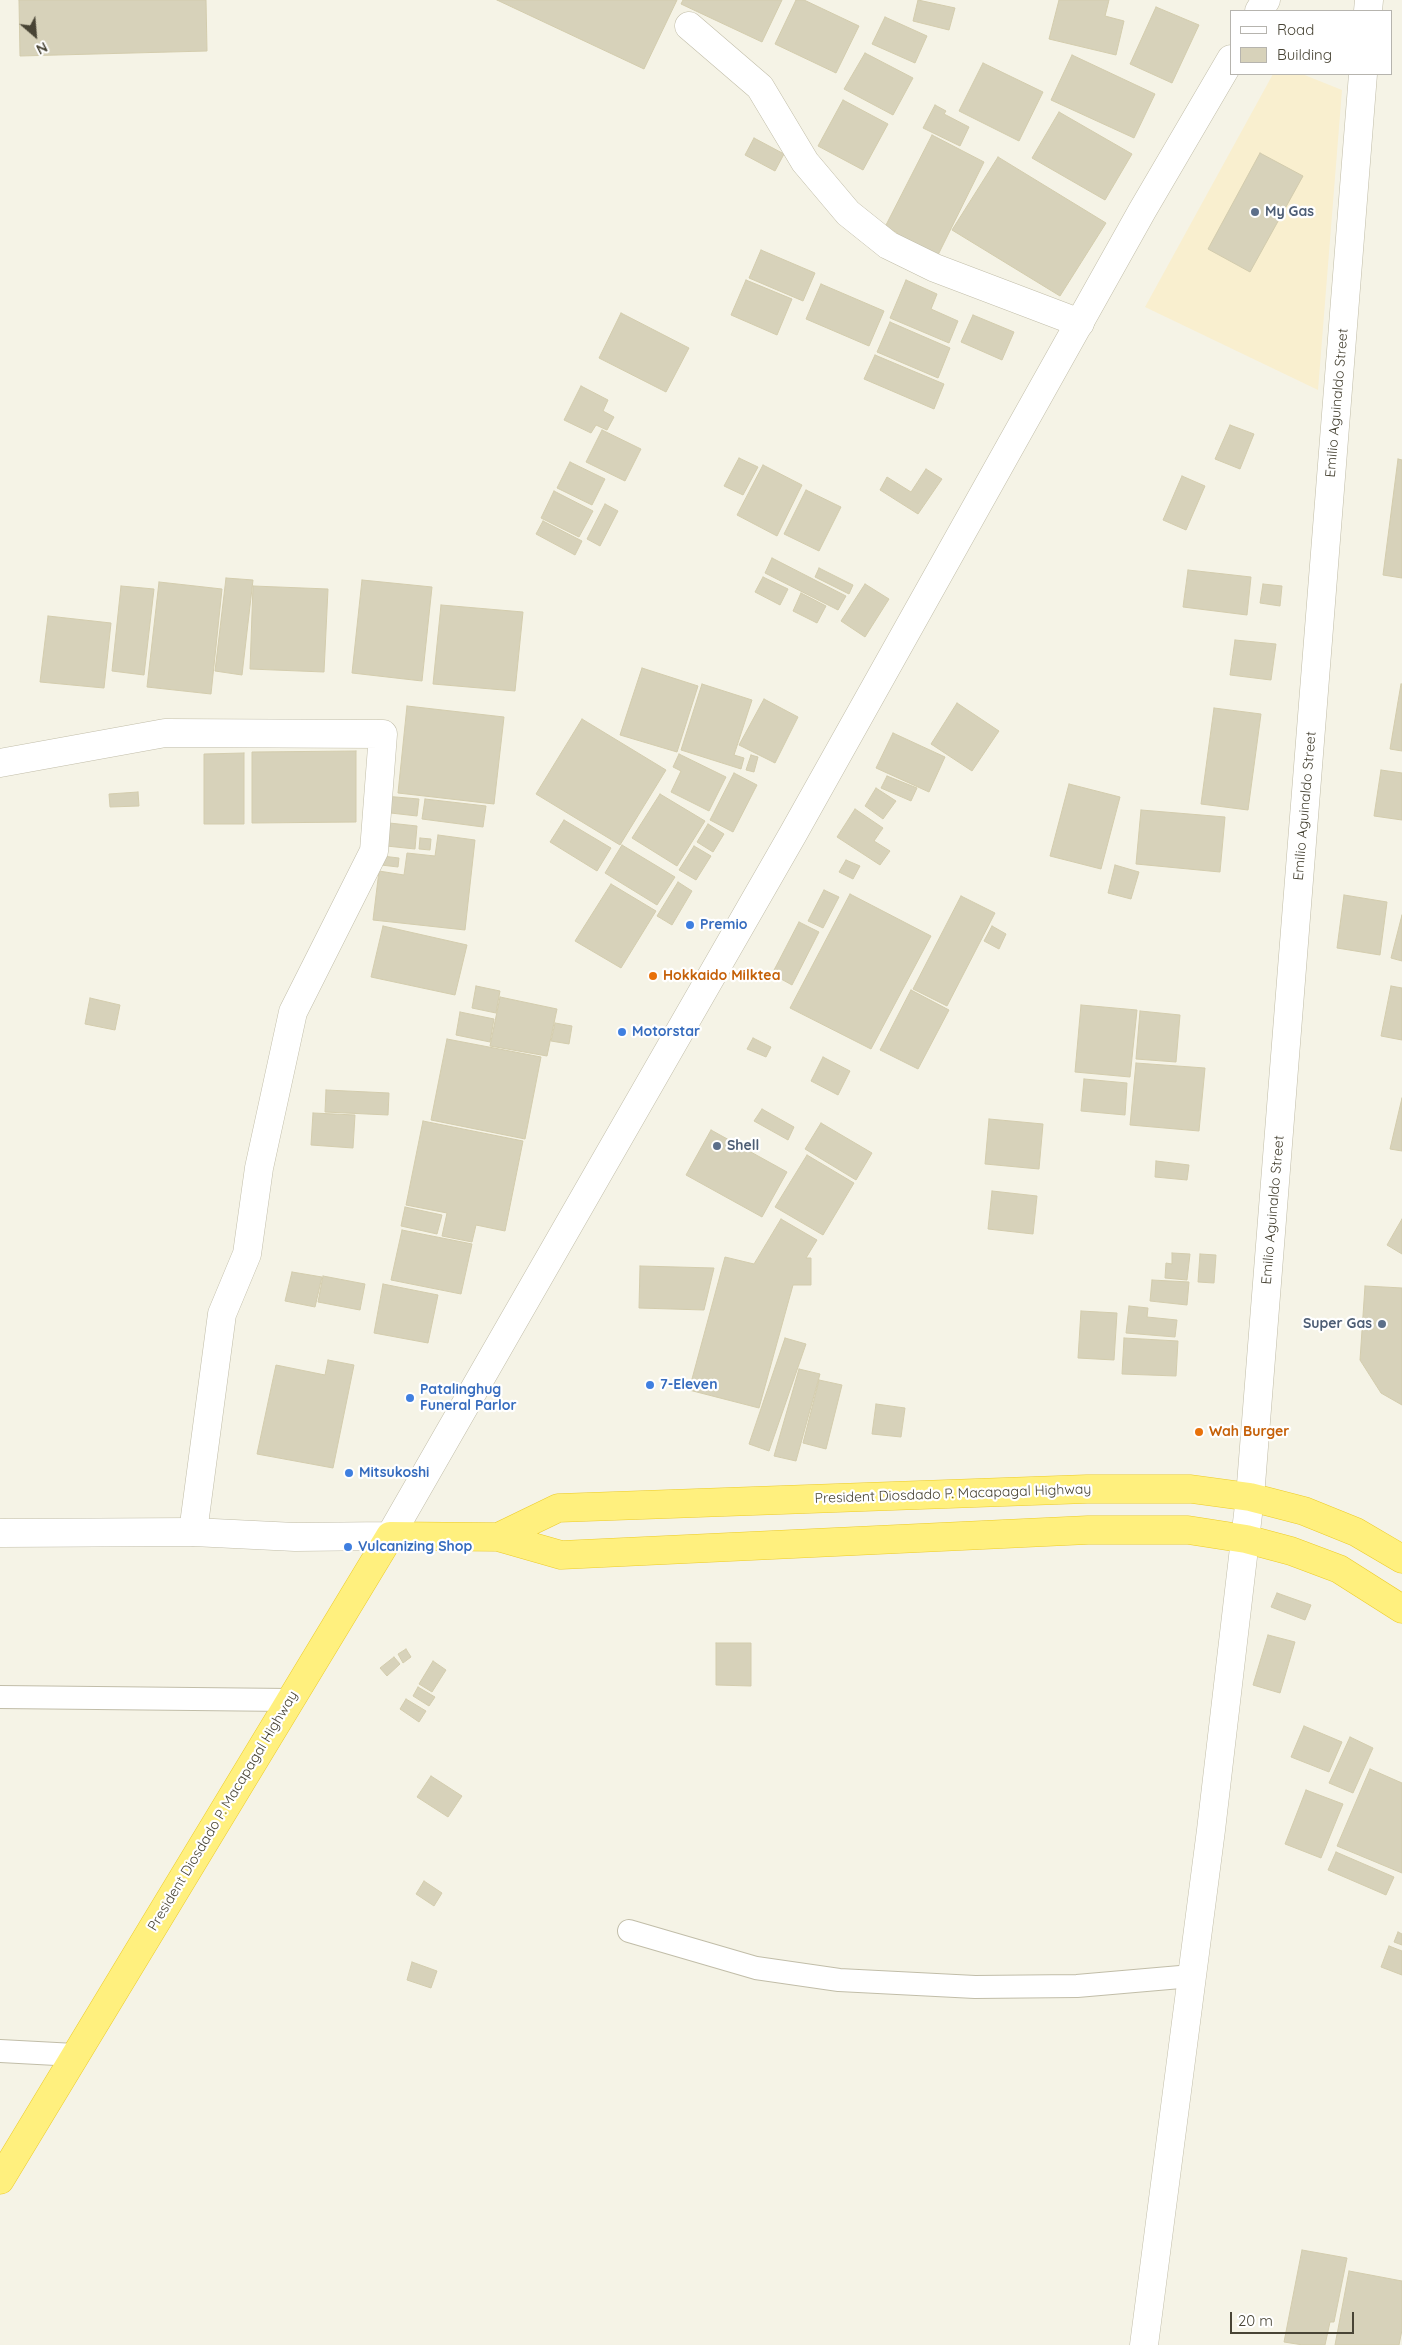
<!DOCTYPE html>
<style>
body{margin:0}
#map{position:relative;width:1402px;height:2345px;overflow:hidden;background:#f5f3e6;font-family:Quicksand,sans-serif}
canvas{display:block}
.legend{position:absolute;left:1230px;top:10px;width:162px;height:65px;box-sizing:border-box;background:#fff;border:1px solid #b6b4ae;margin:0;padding:6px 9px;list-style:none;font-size:15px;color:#484435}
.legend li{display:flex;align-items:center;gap:10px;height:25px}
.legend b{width:25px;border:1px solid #b6b4ae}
.north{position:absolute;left:10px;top:10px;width:50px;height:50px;-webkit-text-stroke:4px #fff;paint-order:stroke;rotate:153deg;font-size:14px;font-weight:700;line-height:20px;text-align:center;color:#484435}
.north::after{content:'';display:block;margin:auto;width:18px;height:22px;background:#484435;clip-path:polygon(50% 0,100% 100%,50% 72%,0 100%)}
.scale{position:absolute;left:1230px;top:2312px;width:124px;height:22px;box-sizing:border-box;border:2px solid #484435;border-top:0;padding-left:6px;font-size:15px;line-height:18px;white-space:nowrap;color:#484435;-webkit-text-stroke:4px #fff;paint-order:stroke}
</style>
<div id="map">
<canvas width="1402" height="2345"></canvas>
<ul class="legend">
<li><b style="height:6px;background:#fff"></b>Road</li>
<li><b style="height:14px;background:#d7d2ba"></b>Building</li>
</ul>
<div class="north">N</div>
<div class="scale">20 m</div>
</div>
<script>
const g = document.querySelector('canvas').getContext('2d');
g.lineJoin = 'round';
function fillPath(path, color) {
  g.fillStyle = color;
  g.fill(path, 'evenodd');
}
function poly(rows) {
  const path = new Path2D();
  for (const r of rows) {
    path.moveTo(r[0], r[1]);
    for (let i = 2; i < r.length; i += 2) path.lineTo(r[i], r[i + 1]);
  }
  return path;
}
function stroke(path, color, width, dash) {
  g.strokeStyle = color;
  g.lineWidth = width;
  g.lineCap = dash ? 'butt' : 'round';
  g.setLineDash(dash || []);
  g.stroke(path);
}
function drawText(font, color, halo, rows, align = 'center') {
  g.font = font + ' Quicksand,sans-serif';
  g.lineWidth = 4.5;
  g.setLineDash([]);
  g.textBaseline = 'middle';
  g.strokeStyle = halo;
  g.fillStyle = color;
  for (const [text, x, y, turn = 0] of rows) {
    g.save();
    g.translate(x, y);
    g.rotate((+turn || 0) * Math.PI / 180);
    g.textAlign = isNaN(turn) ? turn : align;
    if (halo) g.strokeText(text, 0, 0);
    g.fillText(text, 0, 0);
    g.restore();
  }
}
const commercial = poly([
 [1273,74,1302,74,1342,90,1318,390,1145,307]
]);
const building = poly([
 [19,0,206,0,207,51,20,56,19,0],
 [497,0,677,0,644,69,497,0],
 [683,0,782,0,762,42,681,4,683,0],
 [796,0,804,0,859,26,836,73,775,44,796,0],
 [918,0,955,8,949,30,913,21,918,0],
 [1059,0,1109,0,1105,16,1124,21,1116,55,1049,39,1059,0],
 [1156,7,1199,25,1172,83,1130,64,1156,7],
 [885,17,927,36,915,63,872,44,885,17],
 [865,53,913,78,893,115,844,89,865,53],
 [1072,55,1155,94,1134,138,1051,100,1072,55],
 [983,63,1043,92,1019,141,959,111,983,63],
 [843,100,888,124,863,170,818,146,843,100],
 [935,105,946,111,944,114,969,127,960,146,923,128,935,105],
 [1059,112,1132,154,1105,200,1032,158,1059,112],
 [932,135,984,162,936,259,895,239,898,233,885,227,932,135],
 [754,138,784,154,775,171,745,155,754,138],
 [1260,153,1303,176,1250,272,1208,249,1260,153],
 [998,157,1106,223,1060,296,952,230,998,157],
 [761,250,815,273,803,301,749,278,761,250],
 [746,280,792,299,777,335,731,315,746,280],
 [906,280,937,294,931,309,958,321,949,343,890,318,906,280],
 [821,284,884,311,869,346,806,319,821,284],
 [621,313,689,348,666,392,599,358,621,313],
 [973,315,1014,332,1002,360,961,342,973,315],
 [890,322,950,348,938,378,877,352,890,322],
 [875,355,944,384,934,409,864,379,875,355],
 [581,386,608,400,603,411,614,417,607,430,596,425,591,433,564,420,581,386],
 [1230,425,1254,434,1240,469,1215,459,1230,425],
 [602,430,641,449,625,481,586,462,602,430],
 [739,458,758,467,743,495,724,486,739,458],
 [1398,459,1402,460,1402,578,1383,575,1398,459],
 [570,462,605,479,592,505,557,488,570,462],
 [763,465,802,485,777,536,737,515,763,465],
 [926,469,942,479,918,514,880,490,887,477,911,492,926,469],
 [1182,476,1205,486,1186,530,1163,520,1182,476],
 [806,490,841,507,819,551,784,534,806,490],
 [554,491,593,511,579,537,541,518,554,491],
 [605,504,618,511,600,546,587,539,605,504],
 [543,521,582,541,575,555,536,534,543,521],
 [772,558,846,596,838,610,765,573,772,558],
 [819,568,853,585,849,594,815,577,819,568],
 [1188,570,1251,577,1247,615,1183,607,1188,570],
 [763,577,788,589,780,605,755,592,763,577],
 [226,578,253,580,242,675,215,671,226,578],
 [362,580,432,587,422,681,352,673,362,580],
 [159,582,222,589,211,694,147,687,159,582],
 [865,584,889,599,865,637,841,621,865,584],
 [1263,584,1282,586,1280,606,1260,603,1263,584],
 [121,586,154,589,144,675,112,671,121,586],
 [253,586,328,589,324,672,250,669,253,586],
 [801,593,826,606,817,623,793,611,801,593],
 [441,605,523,612,515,691,433,684,441,605],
 [48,616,111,623,104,688,40,682,48,616],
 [1235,640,1276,644,1271,680,1230,675,1235,640],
 [642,668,698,686,677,752,620,735,642,668],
 [702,684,752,700,734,755,744,758,741,769,681,750,702,684],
 [1401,684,1402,684,1402,751,1390,749,1401,684],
 [764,699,798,717,775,763,739,745,764,699],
 [957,703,999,731,972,771,931,744,957,703],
 [407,706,504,717,494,804,398,793,407,706],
 [1214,708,1261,714,1248,810,1201,804,1214,708],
 [582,719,666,770,620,845,536,794,582,719],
 [893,733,945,757,929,792,876,768,893,733],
 [356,751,356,822,252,823,252,752,356,751],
 [244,753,244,824,204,824,204,754,244,753],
 [679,754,726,777,709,811,671,792,681,771,673,767,679,754],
 [751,755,758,757,754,772,746,770,751,755],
 [1381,770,1402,773,1402,820,1374,816,1381,770],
 [734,773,757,785,733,832,710,820,734,773],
 [887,776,917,788,911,801,881,788,887,776],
 [1069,784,1120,797,1101,869,1050,856,1069,784],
 [876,788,896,801,883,819,865,806,876,788],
 [138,792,139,806,110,807,109,794,138,792],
 [660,794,705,821,677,866,632,838,660,794],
 [384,796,419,799,417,816,382,812,384,796],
 [425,799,486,806,483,827,422,819,425,799],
 [855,809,883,828,874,841,890,851,880,865,837,837,855,809],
 [1141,810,1225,817,1220,872,1136,864,1141,810],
 [564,820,611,848,597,871,550,842,564,820],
 [380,822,417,826,415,849,377,845,380,822],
 [708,824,724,834,713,852,697,842,708,824],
 [438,835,475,840,465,930,373,920,379,871,404,875,407,853,435,856,438,835],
 [420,838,431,839,430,850,419,849,420,838],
 [622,845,675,877,657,905,605,873,622,845],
 [694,846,711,856,696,880,679,870,694,846],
 [382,856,399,858,398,867,381,865,382,856],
 [846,860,860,866,853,879,839,872,846,860],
 [1115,865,1139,872,1131,899,1108,893,1115,865],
 [678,882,692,891,672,925,657,916,678,882],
 [611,884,656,911,621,968,575,941,611,884],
 [824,890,839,897,823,928,808,921,824,890],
 [850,894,931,936,871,1049,790,1008,850,894],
 [1344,895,1387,902,1380,955,1337,948,1344,895],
 [961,896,995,913,947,1006,913,989,961,896],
 [1402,915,1402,961,1391,958,1402,915],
 [799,922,819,932,792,985,772,974,799,922],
 [383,926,467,945,455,995,371,977,383,926],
 [992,926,1006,934,999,949,984,941,992,926],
 [476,986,500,991,496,1013,472,1008,476,986],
 [1391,986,1402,988,1402,1040,1381,1036,1391,986],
 [911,990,949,1010,918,1069,880,1050,911,990],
 [500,997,557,1009,547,1056,490,1046,500,997],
 [90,998,120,1005,115,1030,85,1024,90,998],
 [1081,1005,1137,1010,1130,1077,1075,1072,1081,1005],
 [1140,1011,1180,1015,1176,1062,1136,1059,1140,1011],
 [460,1012,494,1019,490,1042,456,1035,460,1012],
 [555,1023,572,1026,569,1044,551,1041,555,1023],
 [753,1038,771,1047,766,1057,747,1049,753,1038],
 [447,1039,541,1057,525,1139,431,1120,447,1039],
 [823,1057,850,1071,838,1095,811,1081,823,1057],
 [1136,1063,1205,1068,1199,1131,1130,1125,1136,1063],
 [1084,1079,1127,1083,1125,1115,1081,1111,1084,1079],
 [326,1090,389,1093,388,1115,325,1112,326,1090],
 [1402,1098,1402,1151,1390,1149,1402,1098],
 [762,1109,794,1127,788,1140,754,1121,762,1109],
 [313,1113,355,1115,353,1148,311,1145,313,1113],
 [989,1119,1043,1124,1039,1169,985,1164,989,1119],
 [423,1121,523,1141,505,1231,476,1225,472,1242,442,1236,447,1213,406,1205,423,1121],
 [821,1123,872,1153,856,1180,805,1149,821,1123],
 [711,1130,787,1172,762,1217,686,1175,711,1130],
 [807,1155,854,1183,823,1235,775,1207,807,1155],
 [1156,1161,1189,1165,1187,1180,1155,1177,1156,1161],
 [992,1191,1037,1196,1033,1234,988,1229,992,1191],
 [405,1207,442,1215,437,1234,401,1226,405,1207],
 [781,1219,817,1240,806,1258,811,1258,811,1285,793,1285,759,1408,689,1390,725,1257,754,1264,781,1219],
 [1402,1219,1402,1254,1387,1245,1402,1219],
 [402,1230,472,1244,461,1294,391,1280,402,1230],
 [1172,1253,1190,1254,1187,1280,1165,1278,1166,1263,1172,1264,1172,1253],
 [1200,1254,1216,1255,1214,1283,1198,1282,1200,1254],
 [640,1266,714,1268,704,1310,639,1308,640,1266],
 [292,1272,322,1277,315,1307,285,1301,292,1272],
 [323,1276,365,1284,360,1310,318,1302,323,1276],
 [1152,1280,1189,1282,1187,1305,1150,1301,1152,1280],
 [383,1284,438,1295,428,1343,374,1333,383,1284],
 [1365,1286,1402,1288,1402,1405,1381,1393,1360,1360,1365,1286],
 [1129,1306,1148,1308,1147,1317,1177,1320,1175,1337,1126,1333,1129,1306],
 [1081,1311,1117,1313,1114,1360,1078,1358,1081,1311],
 [785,1338,806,1344,769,1451,749,1444,785,1338],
 [1124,1338,1178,1341,1176,1376,1122,1374,1124,1338],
 [328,1360,354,1365,333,1468,257,1454,276,1365,325,1375,328,1360],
 [799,1369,820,1374,796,1461,774,1456,799,1369],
 [819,1380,842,1385,826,1449,803,1443,819,1380],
 [876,1404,905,1408,901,1437,872,1434,876,1404],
 [1277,1593,1311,1605,1305,1620,1271,1607,1277,1593],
 [1268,1635,1295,1642,1280,1693,1253,1685,1268,1635],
 [716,1643,751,1643,751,1686,716,1685,716,1643],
 [406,1649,411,1657,403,1663,398,1654,406,1649],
 [394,1657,400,1664,387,1676,380,1668,394,1657],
 [433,1661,446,1670,432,1692,419,1684,433,1661],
 [418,1687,435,1697,429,1706,413,1696,418,1687],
 [406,1699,426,1711,419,1722,400,1709,406,1699],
 [1304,1726,1342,1742,1329,1772,1291,1757,1304,1726],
 [1350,1737,1373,1748,1353,1793,1329,1783,1350,1737],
 [1370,1769,1402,1783,1402,1873,1337,1846,1370,1769],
 [431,1776,462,1796,448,1817,417,1797,431,1776],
 [1306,1790,1343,1804,1321,1858,1285,1844,1306,1790],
 [1336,1852,1394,1877,1386,1895,1328,1870,1336,1852],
 [424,1881,442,1893,434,1906,416,1894,424,1881],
 [1398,1932,1402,1934,1402,1945,1394,1942,1398,1932],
 [1389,1946,1402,1951,1402,1975,1381,1967,1389,1946],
 [412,1962,437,1971,431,1988,407,1980,412,1962],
 [1302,2250,1347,2258,1334,2322,1330,2322,1325,2345,1303,2345,1284,2342,1302,2250],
 [1349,2271,1402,2281,1402,2330,1399,2345,1335,2345,1349,2271]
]);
const service = poly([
 [0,1697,290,1700],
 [629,1931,756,1968,839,1980,975,1987,1077,1986,1192,1976],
 [0,2051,75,2055]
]);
const minor = poly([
 [689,26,760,87,805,162,848,213,888,245,935,268,1080,323],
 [0,763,165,733,383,734,374,851,293,1012,259,1168,247,1254,222,1314,193,1532]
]);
const tertiary = poly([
 [1259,11,1266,0],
 [1368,11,1369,0],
 [0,1533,193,1532,295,1537,390,1536,793,834,1142,211,1231,59],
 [1144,2345,1211,1830,1250,1497,1363,74]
]);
const trunk = poly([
 [498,1537,558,1508,1087,1489,1191,1489,1250,1497,1304,1511,1356,1532,1402,1559],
 [0,2180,390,1536,498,1537,561,1555,1088,1530,1188,1530,1246,1539,1291,1551,1339,1569,1402,1609]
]);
const markers = [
 [1255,212,5,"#5c6f8a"],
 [690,925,5,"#3f7fe0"],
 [653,976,5,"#e8710a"],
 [622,1032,5,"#3f7fe0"],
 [717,1146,5,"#5c6f8a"],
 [1382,1324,5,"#5c6f8a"],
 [650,1385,5,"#3f7fe0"],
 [410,1398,5,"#3f7fe0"],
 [1199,1432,5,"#e8710a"],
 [349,1473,5,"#3f7fe0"],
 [348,1547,5,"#3f7fe0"]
];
const serviceNames = [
 ["My Gas",1265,212],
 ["Shell",727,1146],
 ["Super Gas",1372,1324,"right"]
];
const streetNames = [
 ["Emilio Aguinaldo Street",1337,403,-85],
 ["Emilio Aguinaldo Street",1305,806,-85],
 ["Emilio Aguinaldo Street",1273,1210,-85],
 ["President Diosdado P. Macapagal Highway",953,1494,-2],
 ["President Diosdado P. Macapagal Highway",223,1811,-59]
];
const shopNames = [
 ["Premio",700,925],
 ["Motorstar",632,1032],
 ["7-Eleven",660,1385],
 ["Patalinghug",420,1390],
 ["Funeral Parlor",420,1406],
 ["Mitsukoshi",359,1473],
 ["Vulcanizing Shop",358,1547]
];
const foodNames = [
 ["Hokkaido Milktea",663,976],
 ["Wah Burger",1209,1432]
];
fillPath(commercial, '#f9efcf');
fillPath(building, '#d7d2ba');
stroke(building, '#d3ccad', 1);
stroke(service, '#c1bda8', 24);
stroke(minor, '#c1bda8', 29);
stroke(tertiary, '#c1bda8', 29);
stroke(trunk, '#eccb28', 29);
stroke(service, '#fff', 22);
stroke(minor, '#fff', 28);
stroke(tertiary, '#fff', 28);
stroke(trunk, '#fff07e', 28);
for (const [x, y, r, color] of markers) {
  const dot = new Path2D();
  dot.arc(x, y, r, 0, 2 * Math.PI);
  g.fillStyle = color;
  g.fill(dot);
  stroke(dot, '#fff', 2);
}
drawText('bold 14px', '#4e5e75', '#fff', serviceNames, 'left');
drawText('14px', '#484435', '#fff', streetNames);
drawText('bold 14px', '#366cbe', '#fff', shopNames, 'left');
drawText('bold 14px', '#c56008', '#fff', foodNames, 'left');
</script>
